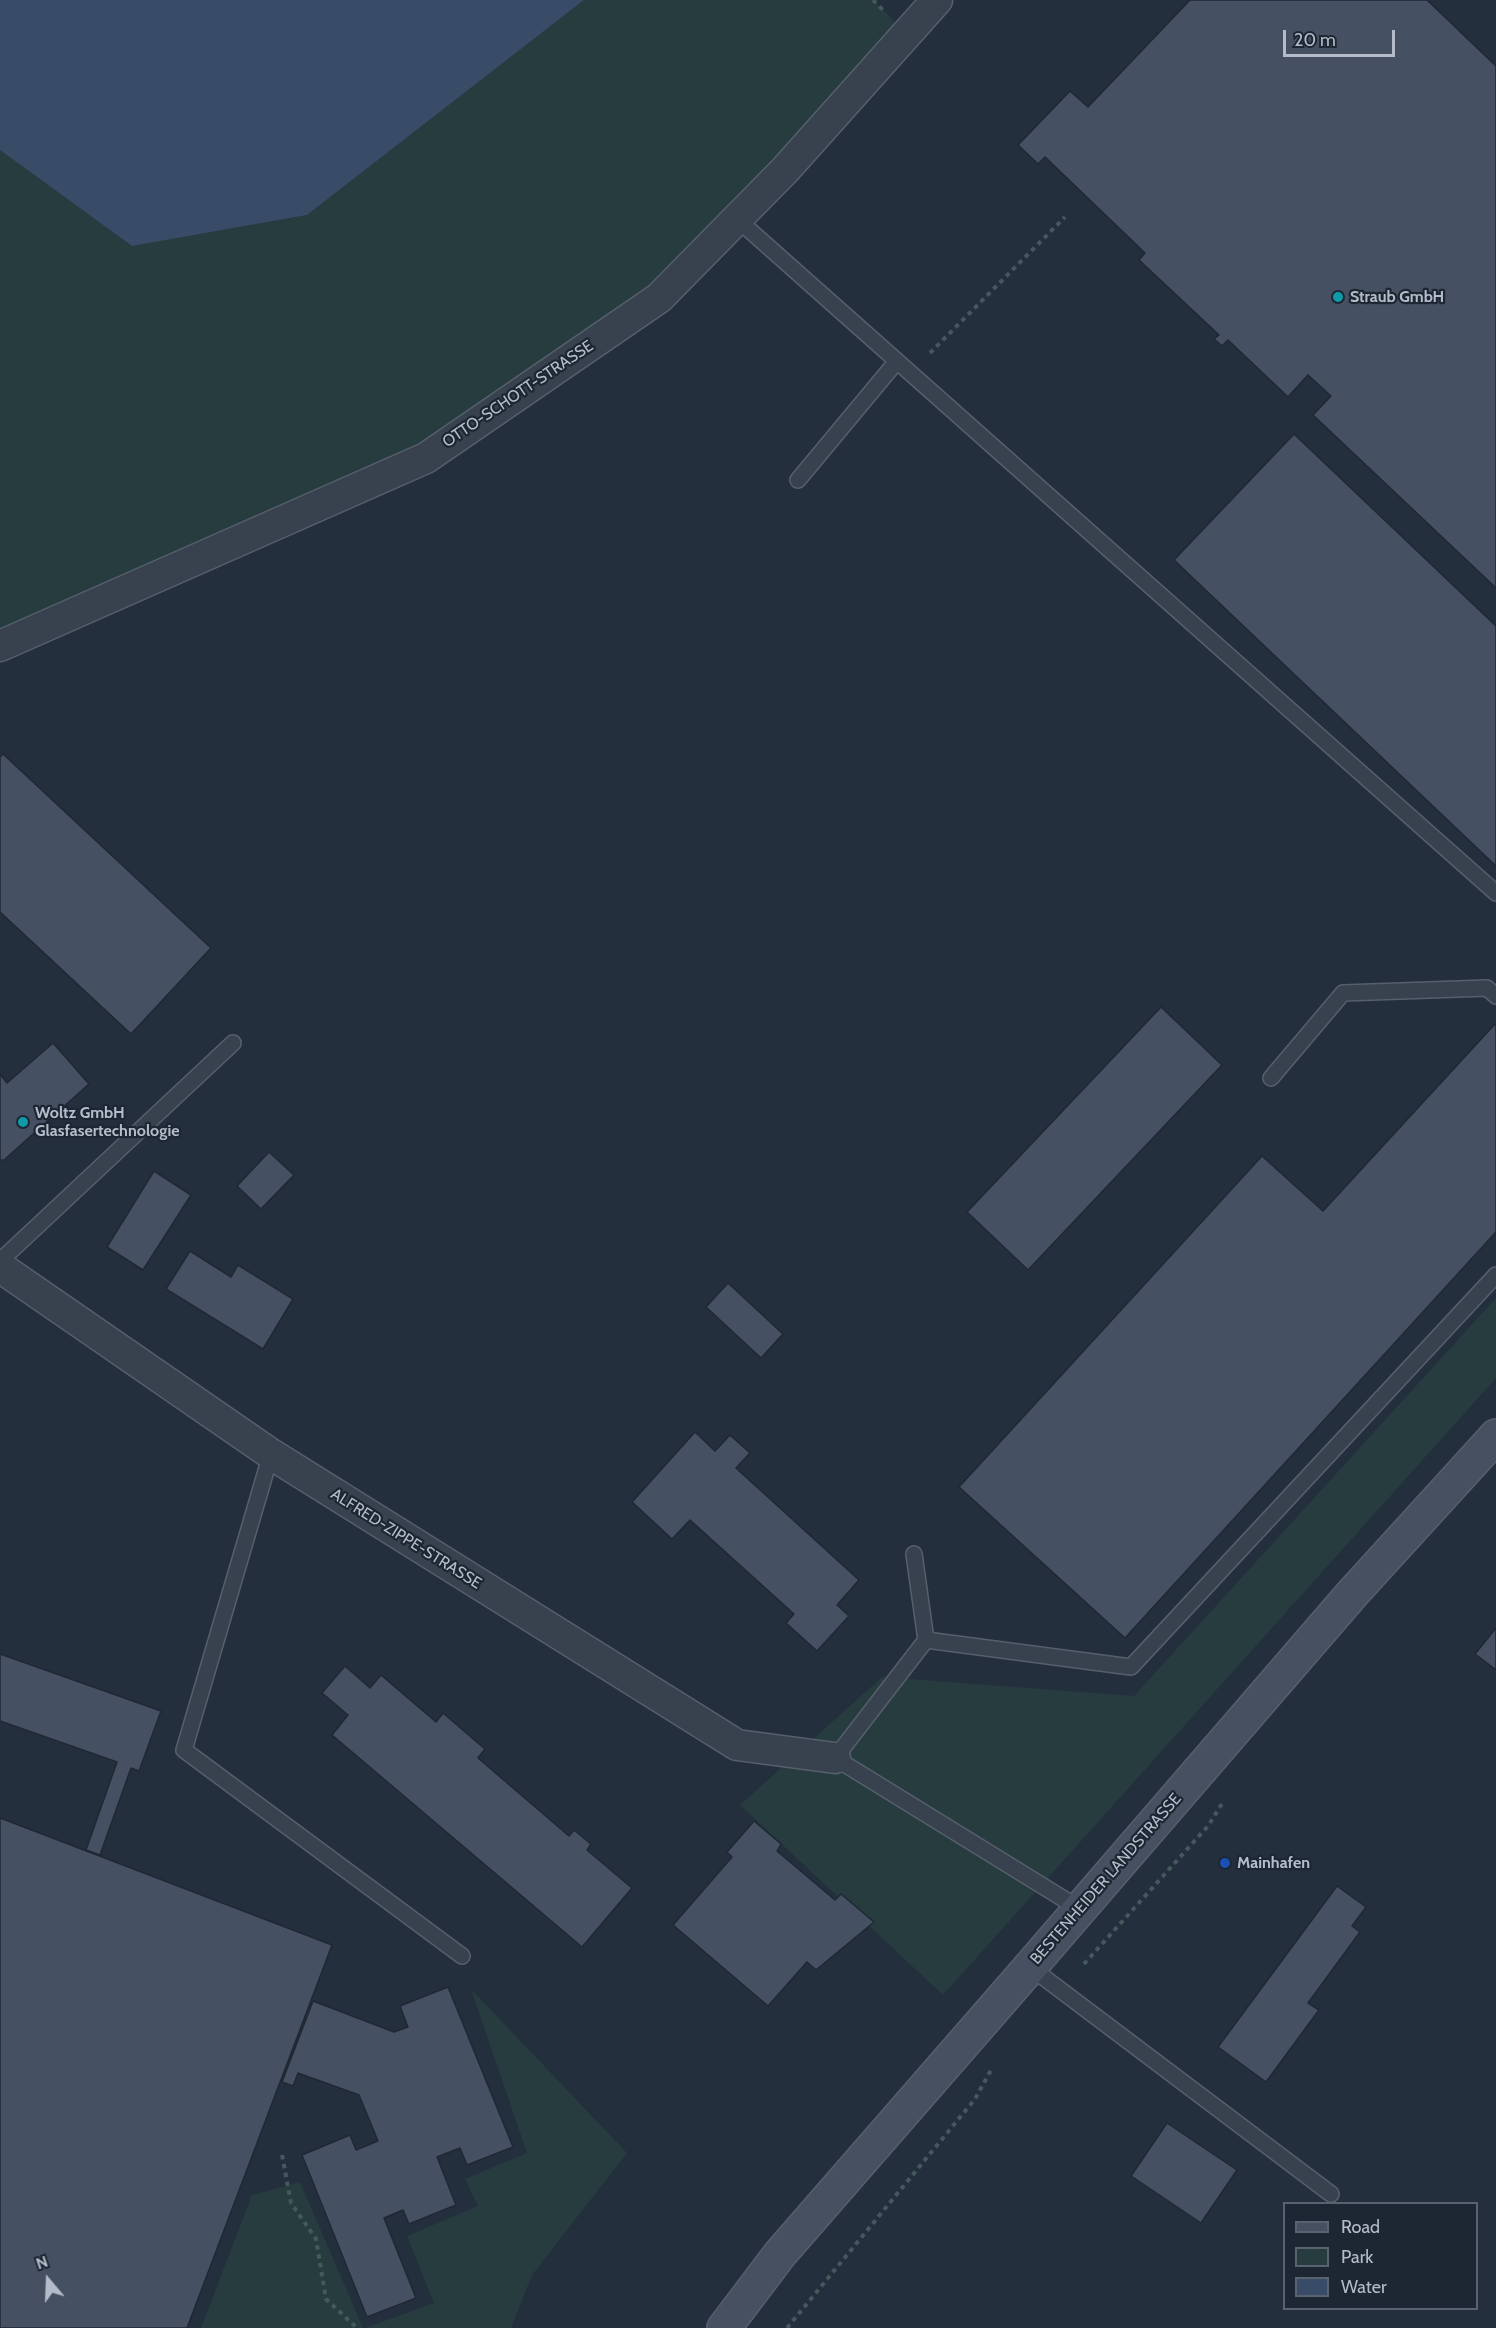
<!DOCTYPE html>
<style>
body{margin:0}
#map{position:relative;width:1496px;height:2328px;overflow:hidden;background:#242f3e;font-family:Cabin,sans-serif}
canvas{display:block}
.legend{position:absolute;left:1283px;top:2202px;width:195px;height:108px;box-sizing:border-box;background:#1d2633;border:2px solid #59626f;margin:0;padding:8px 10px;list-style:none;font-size:18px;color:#b4bcc9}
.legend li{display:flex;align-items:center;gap:12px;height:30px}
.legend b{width:30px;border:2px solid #59626f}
.north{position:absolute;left:18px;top:2250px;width:60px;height:60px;-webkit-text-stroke:4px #1d2633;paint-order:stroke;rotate:341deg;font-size:16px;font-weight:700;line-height:24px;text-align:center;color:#b4bcc9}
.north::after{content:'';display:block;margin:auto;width:21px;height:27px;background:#b4bcc9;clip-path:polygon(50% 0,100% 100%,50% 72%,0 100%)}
.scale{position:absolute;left:1283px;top:30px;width:112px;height:27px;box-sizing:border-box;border:3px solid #b4bcc9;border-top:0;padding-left:8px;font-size:18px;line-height:21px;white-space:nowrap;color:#b4bcc9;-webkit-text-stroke:4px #1d2633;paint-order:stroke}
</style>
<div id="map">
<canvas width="1496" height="2328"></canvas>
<ul class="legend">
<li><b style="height:8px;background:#465061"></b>Road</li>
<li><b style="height:16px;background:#263c3f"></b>Park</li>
<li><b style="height:16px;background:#394c67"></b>Water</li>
</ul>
<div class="north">N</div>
<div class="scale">20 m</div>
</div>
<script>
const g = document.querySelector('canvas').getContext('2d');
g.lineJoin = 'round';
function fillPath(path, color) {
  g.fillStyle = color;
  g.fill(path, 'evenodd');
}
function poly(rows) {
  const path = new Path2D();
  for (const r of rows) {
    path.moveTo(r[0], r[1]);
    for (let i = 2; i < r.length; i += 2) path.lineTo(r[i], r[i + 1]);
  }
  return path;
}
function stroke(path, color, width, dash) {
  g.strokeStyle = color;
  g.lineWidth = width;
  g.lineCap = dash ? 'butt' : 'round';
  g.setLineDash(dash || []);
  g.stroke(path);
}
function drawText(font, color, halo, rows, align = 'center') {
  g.font = font + ' Cabin,sans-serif';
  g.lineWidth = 4.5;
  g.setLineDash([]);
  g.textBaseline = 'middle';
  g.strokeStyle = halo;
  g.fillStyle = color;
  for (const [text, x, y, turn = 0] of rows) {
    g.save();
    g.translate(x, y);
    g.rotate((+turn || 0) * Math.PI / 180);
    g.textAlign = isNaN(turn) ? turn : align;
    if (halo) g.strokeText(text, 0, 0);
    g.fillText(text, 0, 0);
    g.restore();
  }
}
const green = poly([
 [584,0,873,0,907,33,659,298,426,458,0,646,0,150,132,246,307,215],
 [1496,1298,1496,1378,943,1995,740,1805,882,1677,1134,1696],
 [471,1989,627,2153,532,2275,511,2328,365,2328,434,2303,407,2236,478,2206,465,2179,527,2153],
 [300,2182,363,2328,201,2328,252,2195]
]);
const water = poly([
 [0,0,584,0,307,215,132,246,0,150]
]);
const building = poly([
 [1190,0,1427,0,1496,66,1496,588,1313,415,1331,396,1308,375,1288,397,1228,340,1222,346,1214,339,1219,335,1139,260,1145,253,1045,157,1038,164,1018,145,1070,91,1088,107,1190,0],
 [1294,434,1496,626,1496,866,1174,560,1294,434],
 [3,754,211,948,131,1034,0,912,0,757,3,754],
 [1161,1007,1222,1065,1028,1270,967,1212,1161,1007],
 [1496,1023,1496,1232,1125,1638,959,1487,1262,1156,1323,1211,1496,1023],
 [53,1043,89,1084,4,1160,0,1160,0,1074,7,1083,53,1043],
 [269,1152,294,1175,261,1209,237,1186,269,1152],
 [154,1171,191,1195,143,1270,107,1247,154,1171],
 [190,1251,231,1277,238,1265,293,1299,263,1349,166,1289,190,1251],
 [728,1283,783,1334,761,1358,706,1307,728,1283],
 [695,1432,715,1451,730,1435,750,1453,736,1468,859,1580,837,1605,849,1616,817,1651,786,1623,794,1614,690,1520,672,1539,632,1502,695,1432],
 [1496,1628,1496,1670,1475,1654,1496,1628],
 [0,1654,161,1711,139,1771,131,1768,100,1855,86,1850,117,1762,0,1721,0,1654],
 [345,1666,370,1688,381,1675,436,1722,443,1713,485,1749,478,1758,569,1836,574,1830,591,1844,587,1850,632,1888,582,1947,332,1735,348,1715,322,1693,345,1666],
 [0,1818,332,1945,187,2328,0,2328,0,1818],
 [754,1821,781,1844,777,1851,835,1900,841,1894,874,1922,816,1970,807,1962,768,2006,673,1925,732,1857,727,1852,754,1821],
 [1337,1886,1366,1907,1352,1926,1360,1932,1308,2003,1319,2010,1266,2082,1218,2047,1337,1886],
 [448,1987,513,2147,467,2165,460,2148,437,2157,456,2205,409,2224,403,2210,384,2218,416,2298,367,2317,302,2155,350,2135,356,2150,378,2141,359,2095,298,2073,293,2086,282,2082,313,2001,394,2032,408,2027,400,2006,448,1987],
 [1167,2123,1237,2170,1201,2223,1131,2176,1167,2123]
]);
const path = poly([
 [873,0,883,10],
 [930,353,1065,217],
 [1084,1964,1208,1826,1223,1802],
 [282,2155,291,2203,316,2239,326,2299,357,2328],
 [787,2328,975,2099,991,2070]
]);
const service = poly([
 [737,219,1496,893],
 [798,480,897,361],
 [1271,1078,1343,993,1487,988,1496,996],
 [0,1261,233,1043],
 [271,1454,184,1750,462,1956],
 [914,1554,926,1640,835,1758,1080,1909],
 [926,1640,1131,1667,1496,1275],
 [1030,1967,1331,2194]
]);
const minor = poly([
 [0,646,426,458,659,298,785,170,937,0],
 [0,1267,271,1454,737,1745,835,1758]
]);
const secondary = poly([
 [724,2328,780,2254,1030,1967,1352,1594,1496,1436]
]);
const markers = [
 [1338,297,6,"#0f9aa8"],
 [23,1122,6,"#0f9aa8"],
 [1225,1863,6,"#1a4fb4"]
];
const poiNames = [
 ["Straub GmbH",1350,297],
 ["Woltz GmbH",35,1113],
 ["Glasfasertechnologie",35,1131],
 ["Mainhafen",1237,1863]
];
const streetNames = [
 ["OTTO-SCHOTT-STRASSE",518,394,-34],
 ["ALFRED-ZIPPE-STRASSE",406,1539,32],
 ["BESTENHEIDER LANDSTRASSE",1106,1879,-49]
];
fillPath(green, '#263c3f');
fillPath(water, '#394c67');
fillPath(building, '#455162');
stroke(building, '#1f2835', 1.5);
stroke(service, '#565f6c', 18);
stroke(minor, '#565f6c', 33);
stroke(secondary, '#565f6c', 36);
stroke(path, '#44595c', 4, [4.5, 4.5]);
stroke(service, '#38414e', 15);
stroke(minor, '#38414e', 30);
stroke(secondary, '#465061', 33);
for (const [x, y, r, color] of markers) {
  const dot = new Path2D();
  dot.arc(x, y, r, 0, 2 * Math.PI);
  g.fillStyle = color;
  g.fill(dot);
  stroke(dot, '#1d2633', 2);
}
drawText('bold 16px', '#b4bcc9', '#1d2633', poiNames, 'left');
drawText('16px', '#b4bcc9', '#1d2633', streetNames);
</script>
